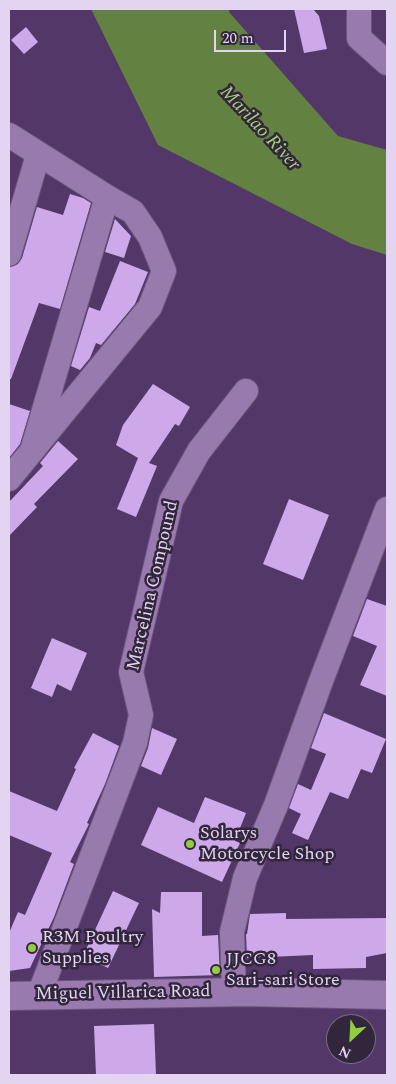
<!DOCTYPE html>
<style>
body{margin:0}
#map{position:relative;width:396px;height:1084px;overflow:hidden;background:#533768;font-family:Spectral,serif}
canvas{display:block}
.frame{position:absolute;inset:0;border:10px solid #e3d4f1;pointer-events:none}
.north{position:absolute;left:326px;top:1014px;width:50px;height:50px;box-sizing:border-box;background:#32263c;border:1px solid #796c84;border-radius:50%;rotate:205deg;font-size:14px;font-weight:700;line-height:20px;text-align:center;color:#e3d4f1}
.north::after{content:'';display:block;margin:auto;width:18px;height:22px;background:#92cd3f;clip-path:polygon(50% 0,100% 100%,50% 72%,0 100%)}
.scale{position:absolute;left:214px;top:30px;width:72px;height:22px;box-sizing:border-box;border:2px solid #e3d4f1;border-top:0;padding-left:6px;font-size:15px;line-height:18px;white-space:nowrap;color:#e3d4f1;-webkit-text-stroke:4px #32263c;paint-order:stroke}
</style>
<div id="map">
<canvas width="396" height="1084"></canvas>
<div class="frame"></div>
<div class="north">N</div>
<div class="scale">20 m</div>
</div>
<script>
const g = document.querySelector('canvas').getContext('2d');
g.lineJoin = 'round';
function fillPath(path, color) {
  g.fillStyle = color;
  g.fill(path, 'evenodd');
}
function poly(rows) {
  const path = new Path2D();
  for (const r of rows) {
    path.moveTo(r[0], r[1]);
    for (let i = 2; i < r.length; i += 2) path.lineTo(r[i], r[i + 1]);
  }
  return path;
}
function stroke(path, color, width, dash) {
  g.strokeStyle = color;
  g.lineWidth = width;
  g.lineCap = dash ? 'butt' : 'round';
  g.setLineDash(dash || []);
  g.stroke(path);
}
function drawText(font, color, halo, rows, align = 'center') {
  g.font = font + ' Spectral,serif';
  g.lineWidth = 5;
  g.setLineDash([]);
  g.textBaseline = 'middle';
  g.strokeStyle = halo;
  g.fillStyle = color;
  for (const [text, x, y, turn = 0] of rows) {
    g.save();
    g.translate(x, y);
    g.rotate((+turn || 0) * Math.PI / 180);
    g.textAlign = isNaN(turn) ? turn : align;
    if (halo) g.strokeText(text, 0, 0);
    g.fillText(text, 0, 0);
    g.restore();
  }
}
const water = poly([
 [91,9,230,9,229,12,338,136,387,150,387,255,352,244,158,145]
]);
const building = poly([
 [294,9,313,9,319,16,327,49,304,53],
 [26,27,38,42,24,54,11,40],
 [70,194,83,198,91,203,60,309,39,303,11,379,9,379,9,267,18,264,22,258,37,207,63,215],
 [115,219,131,236,124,258,105,252],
 [120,261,148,272,135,304,101,345,96,343,90,358,80,370,71,366,89,307,100,311],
 [153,384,190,407,179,426,175,424,149,463,157,466,136,517,117,509,138,458,116,445,123,425],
 [9,404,30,411,20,444,9,458],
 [58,441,78,459,34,504,37,507,9,536,9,502,43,466,40,463],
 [289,499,329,515,303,580,263,564],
 [367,599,387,606,387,696,360,685,377,646,353,636],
 [52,638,87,653,71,691,57,684,52,697,31,688],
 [324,713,386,739,372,773,361,769,348,799,330,792,308,840,292,833,301,814,289,808,298,784,311,790,326,754,311,748],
 [152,728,177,739,161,775,141,766,148,748],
 [93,733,119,746,105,784,87,823,89,824,70,862,74,864,54,917,30,968,9,971,9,933,18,912,25,915,52,853,9,835,9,791,57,811,76,769,74,768],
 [205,797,246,813,235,841,240,843,222,882,141,845,158,807,194,823],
 [113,891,139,903,108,968,83,956],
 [161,892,202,892,202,936,218,935,220,975,154,977,152,909,160,913],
 [286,913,286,919,387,918,387,953,366,957,366,968,313,969,313,955,247,958,246,934,247,934,250,914],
 [154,1024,156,1075,96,1075,94,1026]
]);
const minor = poly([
 [359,9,359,38,387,63],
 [9,135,107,197,32,451],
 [9,254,38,155],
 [9,479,150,307,164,271,150,237,133,212,107,197],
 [234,993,232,932,245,878,276,805,321,681,387,509],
 [39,995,135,743,141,715,131,672,171,501,199,451,246,391]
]);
const secondary = poly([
 [9,996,247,992,387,995]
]);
const markers = [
 [190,844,5,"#92cd3f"],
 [32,948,5,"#92cd3f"],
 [216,970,5,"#92cd3f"]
];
const streetNames = [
 ["Marcelina Compound",154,586,-77],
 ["Miguel Villarica Road",123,994,-1]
];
const poiNames = [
 ["Solarys",200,834],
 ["Motorcycle Shop",200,855],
 ["R3M Poultry",42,938],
 ["Supplies",42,959],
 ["JJCG8",226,960],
 ["Sari-sari Store",226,981]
];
const waterNames = [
 ["Marilao River",259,129,47]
];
fillPath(water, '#638140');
fillPath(building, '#cda9ea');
stroke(minor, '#6c547e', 26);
stroke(secondary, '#6c547e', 30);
stroke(minor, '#987aaf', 24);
stroke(secondary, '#987aaf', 28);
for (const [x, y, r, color] of markers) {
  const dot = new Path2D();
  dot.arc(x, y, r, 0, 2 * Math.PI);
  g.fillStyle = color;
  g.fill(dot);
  stroke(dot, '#32263c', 2);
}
drawText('18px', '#e3d4f1', '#32263c', streetNames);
drawText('18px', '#e3d4f1', '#32263c', poiNames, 'left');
drawText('italic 19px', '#a5d075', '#32263c', waterNames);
</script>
